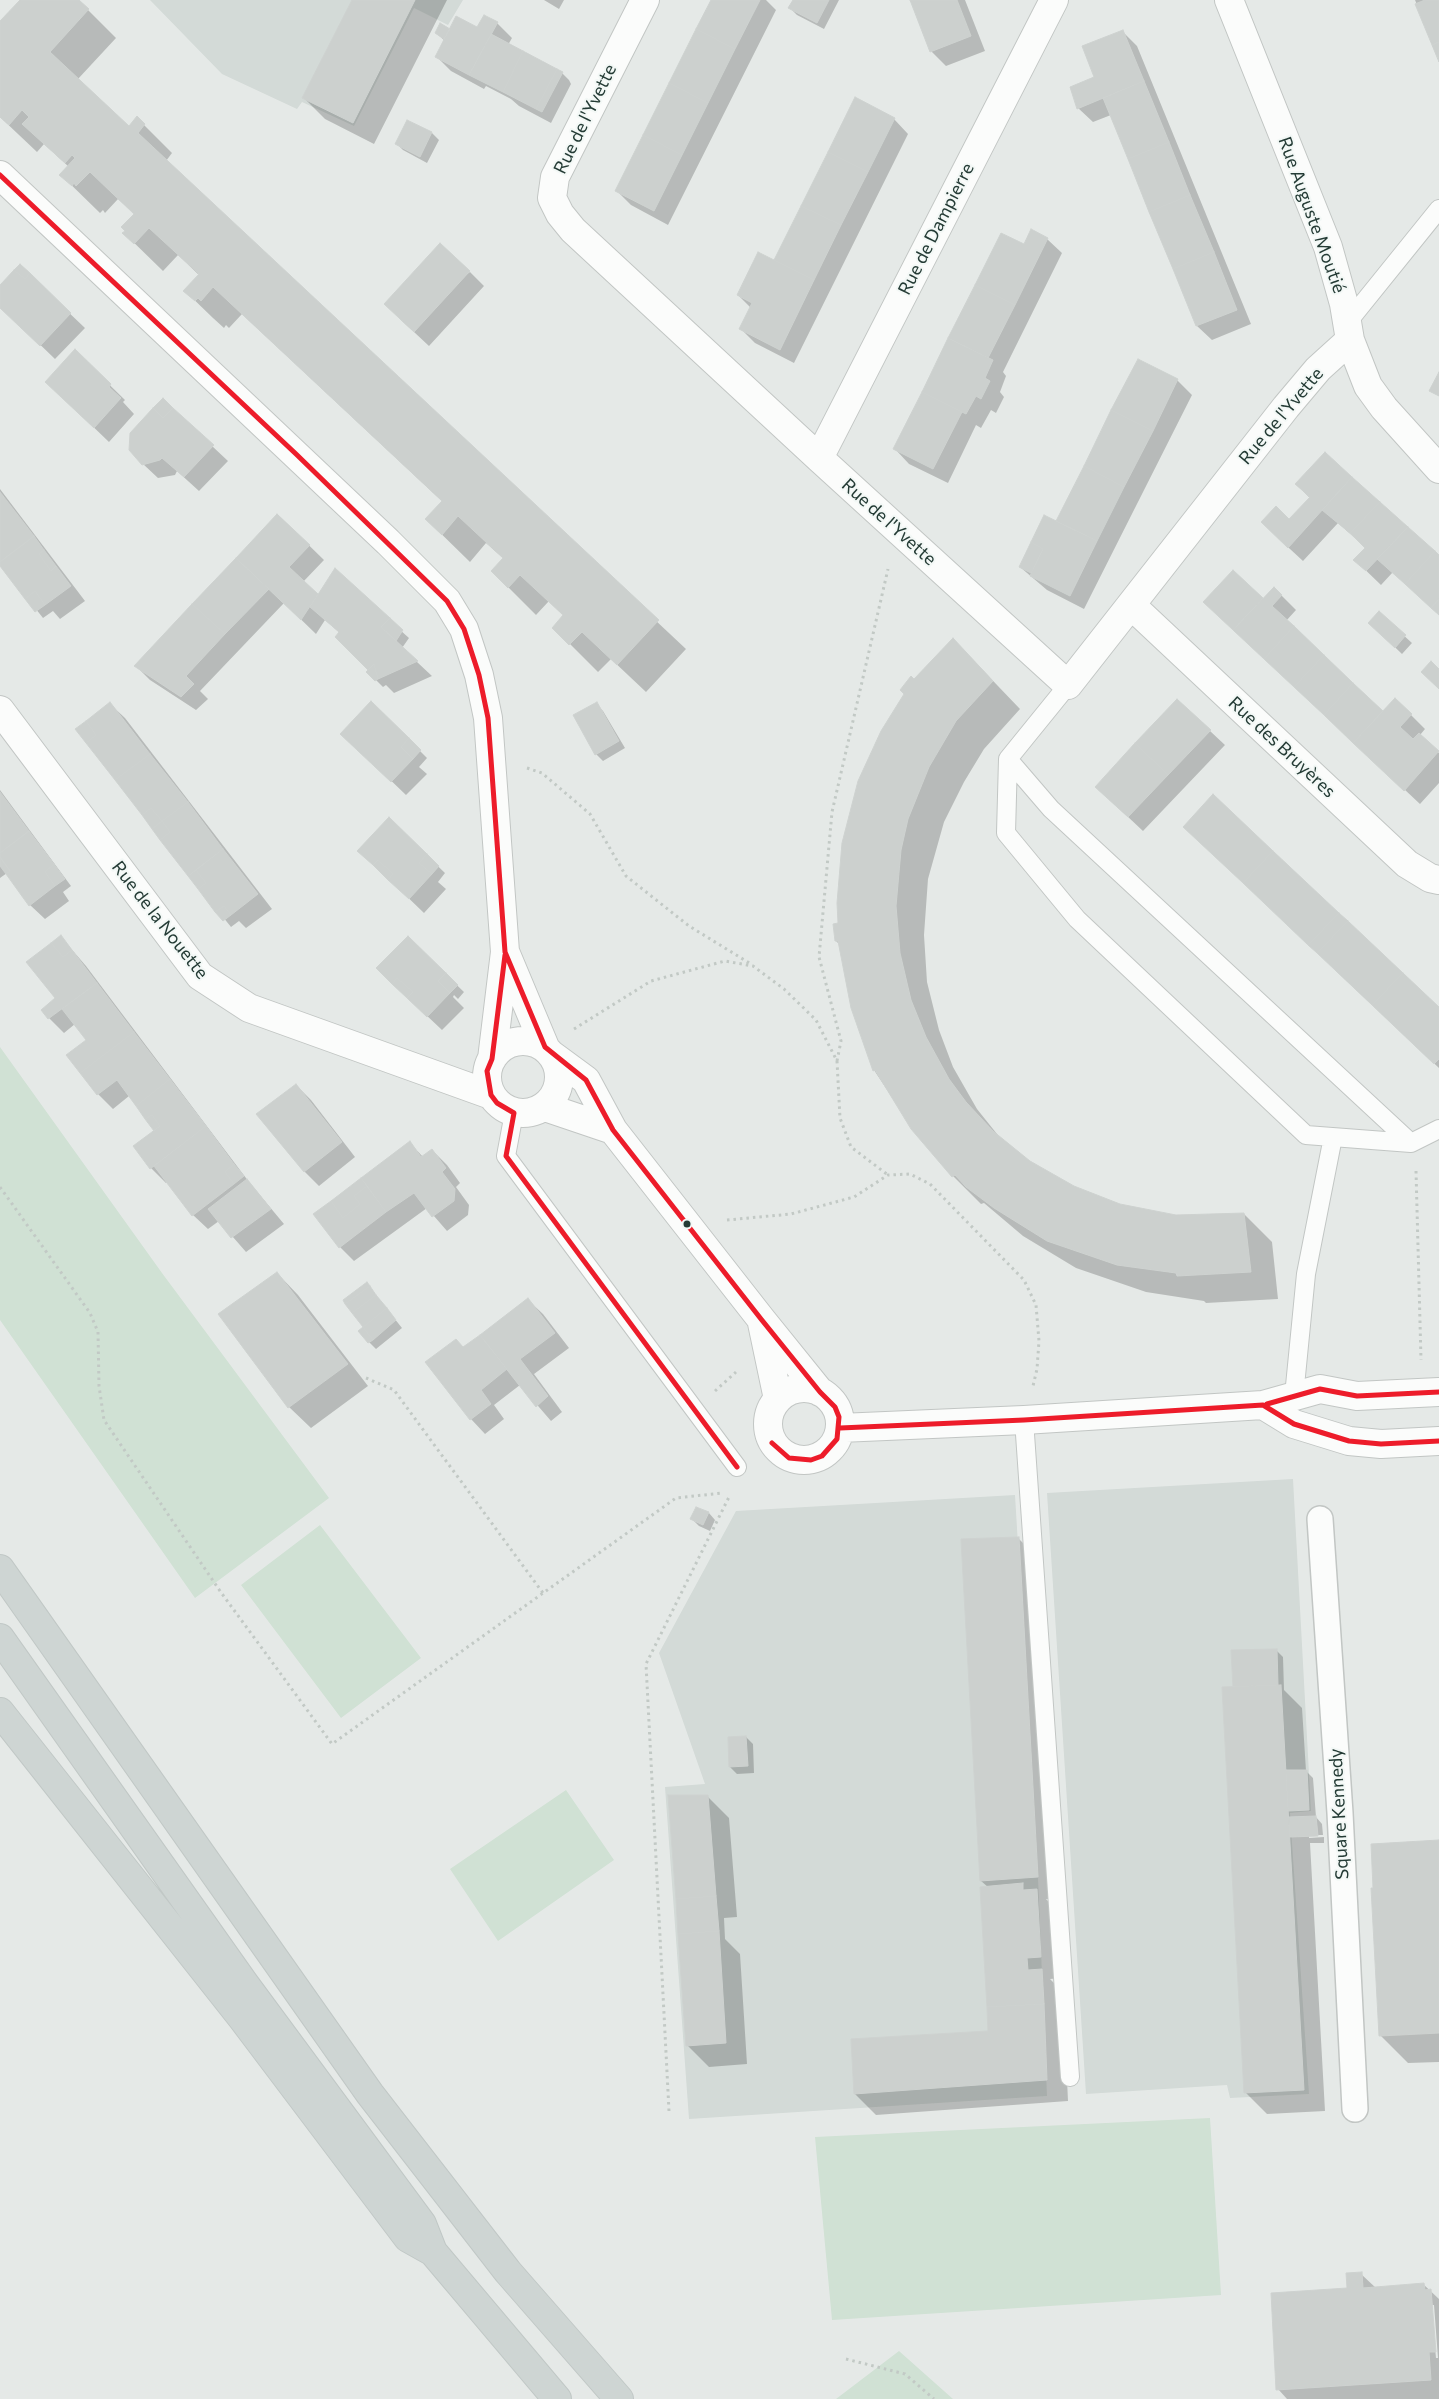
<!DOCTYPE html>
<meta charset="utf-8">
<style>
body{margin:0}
canvas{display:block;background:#e5e9e7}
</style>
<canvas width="1439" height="2399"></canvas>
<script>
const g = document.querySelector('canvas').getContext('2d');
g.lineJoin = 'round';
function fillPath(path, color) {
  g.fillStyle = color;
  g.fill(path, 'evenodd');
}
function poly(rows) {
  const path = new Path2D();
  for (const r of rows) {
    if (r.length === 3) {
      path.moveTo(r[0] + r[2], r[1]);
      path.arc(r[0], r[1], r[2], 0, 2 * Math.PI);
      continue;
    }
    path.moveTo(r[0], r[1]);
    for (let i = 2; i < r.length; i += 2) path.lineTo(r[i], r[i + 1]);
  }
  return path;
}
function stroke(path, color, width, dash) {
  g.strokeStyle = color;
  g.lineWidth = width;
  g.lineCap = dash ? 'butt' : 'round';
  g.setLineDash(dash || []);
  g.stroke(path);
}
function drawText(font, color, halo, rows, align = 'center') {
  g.font = font + ' Commissioner,sans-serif';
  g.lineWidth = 4;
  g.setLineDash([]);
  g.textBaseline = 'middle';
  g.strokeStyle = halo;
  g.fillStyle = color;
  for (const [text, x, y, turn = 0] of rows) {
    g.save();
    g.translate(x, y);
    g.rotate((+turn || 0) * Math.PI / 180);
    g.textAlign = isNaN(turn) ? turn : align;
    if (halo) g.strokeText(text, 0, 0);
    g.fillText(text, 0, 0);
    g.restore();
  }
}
const built = poly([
 [150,0,463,0,448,25,414,8,354,126,302,102,297,109,222,74],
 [1293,1479,1311,1811,1290,1813,1309,2094,1230,2098,1227,2085,1086,2094,1047,1493],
 [1015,1495,1038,1877,1047,2096,689,2119,665,1787,705,1784,659,1653,736,1511]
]);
const green = poly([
 [0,1047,162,1273,329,1498,195,1598,0,1320],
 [320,1525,421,1658,341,1718,241,1585],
 [566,1790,614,1860,498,1941,450,1869],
 [1210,2118,1221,2295,832,2320,815,2137],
 [899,2351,953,2399,836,2399]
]);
const shadow = poly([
 [22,0,77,0,88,10,116,38,78,79,129,127,137,118,172,153,166,161,686,649,646,692,611,659,598,672,554,628,564,616,549,601,536,615,492,571,504,559,486,543,470,562,426,519,443,502,242,314,229,328,226,325,224,328,213,318,185,291,199,275,178,255,163,271,124,233,135,214,118,199,105,213,103,210,100,213,61,175,69,167,44,144,37,152,0,117,0,22],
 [353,0,447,0,374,144,325,119,304,98],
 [544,0,564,0,559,9],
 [712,0,766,0,776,10,668,225,631,205,617,191],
 [794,0,839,0,824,29,797,15,790,8],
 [911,0,965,0,985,51,946,66,931,51],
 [1415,0,1439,0,1439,58],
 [497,23,512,38,508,45,562,73,569,80,571,84,551,123,519,106,511,99,486,86,484,89,451,71,437,57,445,41,436,33,477,29],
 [1122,31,1137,46,1251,324,1212,340,1197,326,1111,115,1093,122,1078,108],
 [855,99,894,119,908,134,794,363,755,343,741,329,751,308,738,295,775,262],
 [407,122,432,133,439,140,427,163,403,150,396,143],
 [1047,239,1062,253,1003,372,1006,376,1000,392,1004,397,996,413,991,410,981,428,976,425,948,483,909,464,895,449,1024,246],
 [20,266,85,328,55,359,0,306,0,287],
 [470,272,484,286,429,346,400,319],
 [75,351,125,400,123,402,134,414,109,442,61,396],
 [1177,380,1192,395,1084,609,1047,590,1020,567],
 [163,400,228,461,199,491,177,471,175,475,158,478,143,464],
 [1296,484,1439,557,1439,614,1393,572,1381,585,1355,560,1366,548,1338,523,1303,561,1277,537,1310,498],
 [0,489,85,601,60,619,53,611,43,618,0,564],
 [278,515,324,560,303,582,319,596,390,621,409,638,402,648,432,676,394,693,386,685,383,687,368,672,370,670,336,637,340,633,325,620,316,634,284,603,200,691,208,699,196,710,150,680,136,666],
 [1233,571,1263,599,1274,588,1296,610,1286,621,1383,713,1411,715,1425,729,1420,735,1439,753,1439,783,1420,804,1219,616],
 [1379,613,1412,643,1402,654,1370,623],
 [953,639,1020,709,984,749,964,782,944,822,928,879,924,935,927,982,939,1030,953,1067,977,1109,1001,1139,1015,1152,1073,1188,1120,1205,1176,1216,1244,1214,1272,1242,1278,1299,1206,1303,1204,1301,1146,1292,1076,1268,1023,1236,984,1203,981,1204,953,1176,912,1128,874,1070,840,945,836,941,839,924,914,681],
 [110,704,125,718,272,909,246,928,239,921,231,927,189,875],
 [596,704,603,711,625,748,603,761,596,754],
 [1210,731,1225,745,1143,831,1096,787],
 [408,739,427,758,419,767,427,774,406,795,357,748],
 [0,790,71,886,63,892,69,901,45,919,30,905,7,873,0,878],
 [389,819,445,873,438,882,446,889,424,913,397,887],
 [61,937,86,966,249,1182,284,1224,246,1252,219,1221,208,1229,193,1215,168,1181,166,1183,151,1168,135,1146,156,1131,129,1096,113,1109,98,1094,67,1055,88,1040,75,1024,64,1033,49,1018,57,999],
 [408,938,464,992,458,999,454,995,453,997,464,1008,442,1030,407,997],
 [1333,968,1439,1009,1439,1068],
 [296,1085,311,1100,355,1157,319,1186,304,1171],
 [410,1143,423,1157,432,1150,447,1165,460,1183,456,1187,469,1205,468,1215,447,1231,427,1208,354,1261,340,1247],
 [277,1273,298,1295,368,1386,311,1428,289,1407],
 [367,1284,402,1328,376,1349,369,1342,365,1327],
 [528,1300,543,1314,569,1348,534,1374,562,1412,551,1421,520,1385,494,1405,504,1419,485,1434,471,1419,464,1348],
 [697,1508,709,1513,715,1520,710,1531,699,1526,692,1519],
 [1018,1538,1040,1560,1059,1899,1046,1899,1058,1912,1062,1978,1050,1979,1063,1992,1068,2101,876,2115,855,2094,990,2032,988,1887,981,1881],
 [1276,1650,1283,1657,1284,1690,1302,1708,1306,1771,1313,1778,1316,1817,1322,1824,1323,1835,1309,1835,1309,1838,1324,1837,1324,1843,1310,1843,1325,2111,1267,2114,1245,2092,1234,1688],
 [746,1737,753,1744,754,1773,737,1774,730,1767],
 [707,1796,729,1818,737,1917,724,1918,725,1939,740,1954,747,2064,709,2067,687,2045],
 [1439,1842,1439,2062,1408,2063,1380,2035],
 [1361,2274,1376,2288,1423,2284,1439,2299,1439,2399,1287,2399,1278,2389],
 [1431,2305,1434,2305,1438,2358,1436,2358]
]);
const building = poly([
 [20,0,79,0,89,9,50,52,129,126,137,116,145,124,138,133,659,620,617,665,582,632,569,645,552,628,563,615,520,575,508,588,491,571,503,558,458,516,442,535,425,519,442,501,213,287,201,301,198,298,195,301,183,291,199,274,149,228,134,244,122,233,125,231,121,227,134,214,90,172,76,186,74,183,72,186,59,175,75,158,72,155,65,163,22,124,29,117,22,110,9,125,0,117,0,21,20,0],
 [352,0,415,0,353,123,302,98,352,0],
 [711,0,760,0,735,49,696,29,711,0],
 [793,0,829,0,817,23,788,8,793,0],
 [910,0,957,0,971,36,930,52,910,0],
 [1425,0,1439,0,1439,42,1432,45,1415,4,1425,0],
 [484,15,498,22,469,75,435,57,456,16,477,27,484,15],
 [440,23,450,29,444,39,435,33,440,23],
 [696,29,735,49,708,103,669,83,696,29],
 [1123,30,1144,81,1077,109,1070,87,1094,77,1082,46,1123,30],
 [491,34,523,51,503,92,469,75,491,34],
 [1439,42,1439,62,1432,45,1439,42],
 [523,51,557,69,536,109,503,92,523,51],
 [557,69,563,72,542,112,536,109,557,69],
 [1144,81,1169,142,1128,159,1103,98,1144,81],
 [669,83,708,103,682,155,643,135,669,83],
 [855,97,895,118,868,172,828,152,855,97],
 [407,120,432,132,420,157,395,144,407,120],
 [643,135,682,155,654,211,615,191,643,135],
 [1169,142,1190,195,1149,212,1128,159,1169,142],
 [828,152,868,172,841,225,801,206,828,152],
 [1190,195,1214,252,1173,269,1149,212,1190,195],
 [801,206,841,225,814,280,774,260,801,206],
 [1031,229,1048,238,1015,305,975,285,1001,233,1024,244,1031,229],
 [440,243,470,271,414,332,384,304,440,243],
 [758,252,814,280,780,350,739,329,752,303,737,295,758,252],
 [1214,252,1237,310,1196,326,1173,269,1214,252],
 [20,264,30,273,25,279,14,270,20,264],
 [14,270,25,279,30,273,71,313,40,346,0,308,0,285,14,270],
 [975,285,1015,305,988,358,948,338,975,285],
 [948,338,993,360,985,378,990,381,981,399,976,396,966,414,922,392,948,338],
 [75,349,111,384,109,387,121,398,94,428,45,382,75,349],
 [1138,359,1178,379,1153,431,1111,410,1138,359],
 [1439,372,1439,396,1429,391,1439,372],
 [922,392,962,412,933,469,893,449,922,392],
 [163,398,173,408,163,418,153,408,163,398],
 [153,408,163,418,173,408,214,445,184,477,162,458,160,460,142,465,129,450,130,433,153,408],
 [1111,410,1153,431,1124,487,1084,466,1111,410],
 [1325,452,1352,477,1288,548,1261,522,1276,506,1289,519,1310,497,1295,484,1325,452],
 [1084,466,1124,487,1097,541,1056,521,1084,466],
 [1352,477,1380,502,1350,533,1322,510,1352,477],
 [0,492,34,536,0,562,0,492],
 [1380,502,1408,527,1366,571,1353,560,1365,548,1350,533,1380,502],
 [277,514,310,545,289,567,318,594,301,620,236,558,277,514],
 [1044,515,1097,541,1070,596,1030,576,1043,549,1031,542,1044,515],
 [1408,527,1435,551,1405,584,1377,559,1408,527],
 [34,536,44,550,39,554,51,571,56,566,71,586,45,605,35,591,25,599,0,566,0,562,34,536],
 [1031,542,1043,549,1031,573,1019,567,1031,542],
 [44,550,56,566,51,571,39,554,44,550],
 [1435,551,1439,555,1439,599,1431,608,1405,584,1435,551],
 [236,558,269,589,225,634,192,604,236,558],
 [335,568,390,618,381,627,418,661,378,679,374,664,368,670,335,637,339,632,310,607,335,568],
 [1233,570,1263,598,1233,630,1203,602,1233,570],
 [1274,587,1282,595,1272,606,1294,626,1264,659,1233,630,1274,587],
 [35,591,45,605,35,612,25,599,35,591],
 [1439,599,1439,615,1431,608,1439,599],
 [192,604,225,634,186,676,194,684,181,697,134,666,192,604],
 [1379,611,1406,635,1395,648,1368,623,1379,611],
 [390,618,403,630,396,641,381,627,390,618],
 [1294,626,1324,655,1294,687,1264,659,1294,626],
 [953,638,993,681,956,721,929,767,908,819,901,850,896,906,900,953,911,1000,926,1037,949,1079,966,1102,993,1131,1030,1161,1074,1186,1120,1204,1176,1215,1244,1213,1251,1272,1177,1276,1176,1273,1117,1265,1047,1241,994,1208,966,1187,955,1175,952,1177,911,1129,875,1070,873,1071,851,1008,838,941,835,941,833,924,838,923,837,903,842,843,858,781,881,731,904,694,900,690,911,676,914,679,953,638],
 [1324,655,1353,683,1324,715,1294,687,1324,655],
 [1431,661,1439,669,1439,689,1421,672,1431,661],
 [374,664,378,679,375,681,366,672,374,664],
 [1353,683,1383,711,1353,743,1324,715,1353,683],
 [1395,698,1412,714,1400,727,1413,739,1419,733,1439,751,1404,791,1353,743,1395,698],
 [1177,699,1211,730,1168,775,1135,743,1177,699],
 [371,701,409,738,401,747,413,759,391,782,340,734,371,701],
 [110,702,150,754,115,780,86,743,96,735,86,721,110,702],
 [597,702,619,741,595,755,573,715,597,702],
 [86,721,96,735,86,743,75,729,86,721],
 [409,738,421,750,413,759,401,747,409,738],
 [1135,743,1168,775,1128,817,1095,787,1135,743],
 [150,754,188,802,162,821,151,808,142,815,115,780,150,754],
 [0,792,29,831,0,853,0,792],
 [1213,794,1273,851,1243,883,1183,827,1213,794],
 [188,802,223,849,188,876,160,840,170,832,162,821,188,802],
 [151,808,162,821,152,829,142,815,151,808],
 [389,817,427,854,419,863,432,874,409,899,388,880,393,874,378,860,373,865,357,851,389,817],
 [162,821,170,832,160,840,152,829,162,821],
 [29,831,54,864,45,872,55,886,29,906,6,874,10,871,0,857,0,853,29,831],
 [223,849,258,894,231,915,224,906,215,912,198,889,206,883,196,870,223,849],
 [1273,851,1339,913,1308,945,1243,883,1273,851],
 [427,854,439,866,432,874,419,863,427,854],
 [0,857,10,871,6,874,0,866,0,857],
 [378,860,393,874,388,880,373,865,378,860],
 [54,864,65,879,55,886,45,872,54,864],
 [196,870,206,883,198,889,188,876,196,870],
 [224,906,231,915,223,921,215,912,224,906],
 [1339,913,1348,921,1317,953,1308,945,1339,913],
 [1348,921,1403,973,1372,1005,1317,953,1348,921],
 [61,935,72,950,63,957,51,943,61,935],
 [408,936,446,973,438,981,450,993,427,1017,407,998,413,992,397,978,392,984,376,968,408,936],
 [51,943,63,957,72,950,97,983,48,1019,41,1010,55,998,26,962,51,943],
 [446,973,458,985,450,993,438,981,446,973],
 [1403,973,1439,1007,1439,1059,1434,1064,1372,1005,1403,973],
 [397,978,413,992,407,998,392,984,397,978],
 [97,983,134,1032,80,1073,66,1055,86,1040,62,1009,97,983],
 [134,1032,170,1079,136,1106,117,1080,97,1095,80,1073,134,1032],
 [170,1079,206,1126,150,1169,133,1146,160,1126,152,1115,145,1119,136,1106,170,1079],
 [296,1084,342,1142,304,1172,256,1114,296,1084],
 [152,1115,160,1126,154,1131,145,1119,152,1115],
 [206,1126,234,1164,225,1172,234,1184,192,1216,154,1166,206,1126],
 [410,1141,421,1157,432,1149,446,1168,442,1172,455,1189,454,1201,432,1217,414,1193,386,1212,361,1178,410,1141],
 [234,1164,244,1176,234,1184,225,1172,234,1164],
 [361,1178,367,1186,354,1196,360,1204,343,1218,331,1201,361,1178],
 [247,1179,271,1209,231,1238,208,1209,247,1179],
 [367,1186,386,1212,339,1248,313,1214,331,1201,343,1218,360,1204,354,1196,367,1186],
 [277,1272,348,1364,288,1408,218,1314,277,1272],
 [367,1282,370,1286,345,1304,343,1300,367,1282],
 [370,1286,376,1295,352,1313,345,1304,370,1286],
 [376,1295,387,1308,363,1327,352,1313,376,1295],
 [528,1298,555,1333,520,1359,548,1396,536,1407,480,1335,528,1298],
 [387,1308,396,1320,373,1340,363,1327,387,1308],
 [363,1327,373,1340,368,1343,358,1331,363,1327],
 [480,1335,507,1369,481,1390,491,1404,470,1420,425,1362,456,1339,463,1347,480,1335],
 [696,1507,709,1512,703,1525,690,1519,696,1507],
 [1019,1537,1038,1877,980,1881,961,1539,1019,1537],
 [1277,1649,1278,1685,1233,1687,1231,1650,1277,1649],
 [1281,1685,1304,2090,1244,2093,1222,1687,1281,1685],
 [746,1736,748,1766,729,1767,728,1737,746,1736],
 [1286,1770,1307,1770,1309,1810,1288,1811,1286,1770],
 [668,1795,708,1795,716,1896,676,1899,668,1795],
 [1316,1816,1318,1836,1290,1837,1289,1817,1316,1816],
 [1439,1840,1439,2033,1379,2036,1371,1888,1373,1888,1371,1844,1439,1840],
 [1023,1883,1023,1890,1037,1889,1041,1957,1027,1958,1028,1970,1042,1969,1044,2004,987,2007,980,1887,1023,1883],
 [716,1896,719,1931,678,1934,676,1899,716,1896],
 [719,1931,726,2043,686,2046,678,1934,719,1931],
 [1044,2004,1047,2080,854,2094,851,2039,988,2031,987,2007,1044,2004],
 [1362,2272,1363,2288,1424,2283,1425,2290,1431,2289,1436,2352,1429,2352,1431,2380,1276,2390,1271,2293,1347,2288,1346,2273,1362,2272]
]);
const path = poly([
 [527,768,542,773,590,814,626,876,689,926,751,964],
 [574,1029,651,981,725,961,753,966,784,989,816,1020,837,1061,840,1118,851,1147,888,1175],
 [837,1061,841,1041,819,957,832,812,888,569],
 [1416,1171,1421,1360],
 [0,1187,90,1313,98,1332,99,1386,104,1420,220,1591,332,1744,676,1498,722,1493],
 [727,1220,791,1214,854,1197,888,1175,910,1174,930,1184,1024,1280,1036,1305,1039,1341,1037,1369,1033,1386],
 [366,1378,394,1390,543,1593],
 [715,1391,736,1372],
 [669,2111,646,1664,730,1495],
 [846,2359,905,2374,934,2399]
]);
const service = poly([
 [1347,323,1439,209],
 [1068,685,1008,759,1051,809,1411,1143],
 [1008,759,1006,833,1077,919,1306,1135,1411,1143,1439,1129],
 [514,1113,506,1156,737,1467],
 [1294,1396,1306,1274,1333,1137],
 [1024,1420,1070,2077]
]);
const pedestrian = poly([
 [1320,1519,1340,1813,1355,2109]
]);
const minor = poly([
 [645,0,555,177,552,198,560,214,573,230,819,458,1068,685,1286,407,1318,369,1350,340],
 [1229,0,1328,247,1344,304,1350,340,1368,386,1384,408,1439,469],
 [0,175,388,542,447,601,464,629,479,675,488,718,505,952,492,1059],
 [819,458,1054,0],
 [1131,605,1407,864,1430,878,1439,880],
 [0,710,200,976,249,1008,491,1095],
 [506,954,545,1047],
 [523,1077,36],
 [552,1055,586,1080,613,1130,761,1319,820,1392],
 [545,1107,613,1130],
 [762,1323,778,1399],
 [804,1424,36],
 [1263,1405,1294,1424,1349,1441,1381,1444,1439,1441],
 [840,1428,1024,1420,1263,1405,1320,1389,1357,1396,1439,1392]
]);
const primary = poly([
 [0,1569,370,2094,508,2272,619,2399],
 [0,1638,244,1983,422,2224,433,2252,557,2399],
 [0,1712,242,2018,408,2238,433,2252]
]);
const bus1 = poly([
 [0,175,296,454,447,601,464,629,479,675,488,718,505,952,545,1047,586,1080,613,1130,761,1319,820,1392,835,1407,839,1417,837,1439,822,1456,811,1460,789,1458,772,1443],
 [505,955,492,1059,487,1071,491,1095,497,1103,514,1113,506,1156,737,1467],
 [1267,1404,1320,1389,1357,1396,1439,1392],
 [840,1428,1024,1420,1263,1405,1294,1424,1349,1441,1381,1444,1439,1441]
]);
const markers = [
 [687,1224,4.5,"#243b35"]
];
const streetNames = [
 ["Rue de l'Yvette",585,119,-64],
 ["Rue Auguste Moutié",1312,215,70],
 ["Rue de Dampierre",936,229,-63],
 ["Rue de l'Yvette",1281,416,-50],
 ["Rue de l'Yvette",889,522,42],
 ["Rue des Bruyères",1282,747,43],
 ["Rue de la Nouette",160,920,52],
 ["Square Kennedy",1339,1814,-93]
];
fillPath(built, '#d3dad7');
fillPath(green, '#d0e1d4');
fillPath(shadow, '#0003');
fillPath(building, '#ccd0ce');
stroke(building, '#ced2d0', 1);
stroke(service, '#c2c6c4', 20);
stroke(pedestrian, '#c2c6c4', 28);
stroke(minor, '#c2c6c4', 30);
stroke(primary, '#c1c8c6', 30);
stroke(path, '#c2c9c5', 3, [2.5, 4]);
stroke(service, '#fbfcfb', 18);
stroke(pedestrian, '#fbfcfb', 25);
stroke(minor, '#fbfcfb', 28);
stroke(primary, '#ced5d3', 28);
stroke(bus1, '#ed1c2a', 5);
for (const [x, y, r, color] of markers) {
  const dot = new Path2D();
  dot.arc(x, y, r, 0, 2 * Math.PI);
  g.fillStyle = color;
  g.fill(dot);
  stroke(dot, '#f3f8f6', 2);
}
drawText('18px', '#243b35', '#f3f8f6', streetNames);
</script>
